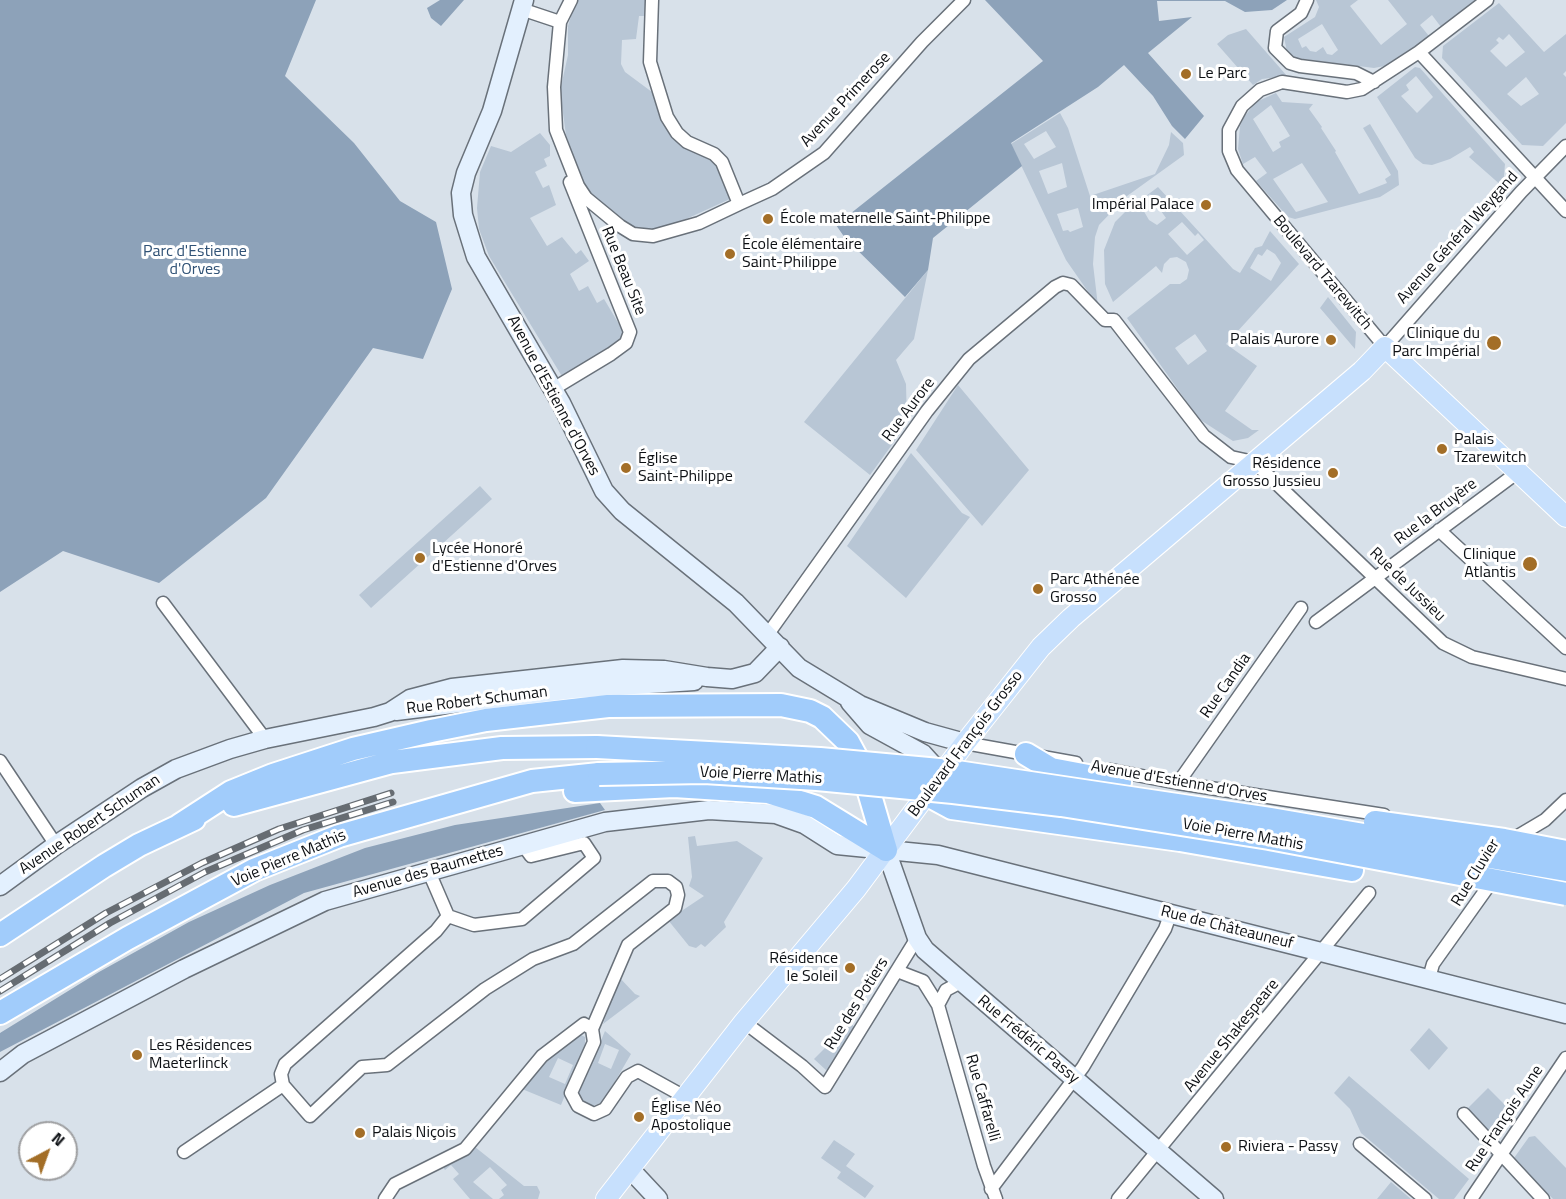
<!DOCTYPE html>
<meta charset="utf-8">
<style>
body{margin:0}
#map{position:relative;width:1566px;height:1199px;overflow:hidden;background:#d8e1ea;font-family:"Titillium Web",sans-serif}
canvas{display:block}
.north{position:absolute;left:18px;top:1121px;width:60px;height:60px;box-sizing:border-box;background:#fff;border:2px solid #9e9fa1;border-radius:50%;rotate:41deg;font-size:16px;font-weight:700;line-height:24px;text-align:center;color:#0d1014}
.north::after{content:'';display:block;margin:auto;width:21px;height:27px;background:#a36e27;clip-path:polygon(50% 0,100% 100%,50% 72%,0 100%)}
</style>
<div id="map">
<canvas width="1566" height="1199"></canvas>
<div class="north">N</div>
</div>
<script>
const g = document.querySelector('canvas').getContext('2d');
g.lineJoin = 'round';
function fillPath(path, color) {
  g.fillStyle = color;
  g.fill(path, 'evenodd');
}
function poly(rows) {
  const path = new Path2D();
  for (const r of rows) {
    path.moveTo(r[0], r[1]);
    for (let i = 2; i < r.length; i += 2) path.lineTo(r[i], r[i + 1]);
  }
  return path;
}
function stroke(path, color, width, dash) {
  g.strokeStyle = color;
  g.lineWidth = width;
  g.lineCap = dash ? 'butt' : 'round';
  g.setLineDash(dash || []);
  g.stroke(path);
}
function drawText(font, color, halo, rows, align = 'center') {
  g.font = font + ' "Titillium Web",sans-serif';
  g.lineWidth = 6;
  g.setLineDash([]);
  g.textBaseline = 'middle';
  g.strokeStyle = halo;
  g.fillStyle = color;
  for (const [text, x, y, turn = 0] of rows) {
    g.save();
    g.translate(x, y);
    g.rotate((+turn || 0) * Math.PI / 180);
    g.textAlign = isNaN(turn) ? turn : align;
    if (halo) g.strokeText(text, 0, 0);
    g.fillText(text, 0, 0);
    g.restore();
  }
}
const green = poly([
 [576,0,647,0,644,16,639,16,636,39,622,40,621,64,625,72,656,95,674,135,715,158,731,193,730,199,662,230,630,228,593,198,582,181,566,135,560,91,568,55,568,26],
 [1316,0,1358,0,1350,6,1381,45,1407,24,1388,0,1476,0,1441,27,1432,15,1420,25,1429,36,1390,65,1374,68,1295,58,1287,52,1284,37,1315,17,1319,7],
 [1322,24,1338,50,1332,55,1327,54,1323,47,1316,52,1310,51,1306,46,1302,48,1298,39],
 [1499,3,1544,52,1566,34,1566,71,1563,74,1566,77,1566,123,1543,146,1522,145,1442,58,1443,46],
 [1509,34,1525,52,1506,67,1490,51,1499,43,1496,40,1499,37,1503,40],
 [1526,77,1539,94,1521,106,1507,94],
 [1246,29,1287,76,1262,79,1253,85,1217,44,1228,35],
 [1415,67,1420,68,1505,164,1503,187,1469,157,1474,152,1470,147,1450,159,1432,165,1423,164,1415,158,1377,97],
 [1416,76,1433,97,1417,113,1401,96,1409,90,1406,85],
 [1276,93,1282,102,1313,104,1309,109,1322,127,1321,128,1336,151,1335,152,1359,194,1387,183,1385,179,1391,175,1363,128,1370,124,1398,171,1399,185,1380,197,1295,219,1288,217,1256,181,1267,173,1255,157,1243,164,1238,149,1240,126,1244,117,1256,102],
 [1271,105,1290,136,1279,142,1281,147,1273,152,1253,119],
 [1302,163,1328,202,1296,212,1273,179],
 [1060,113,1068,128,1090,196,1155,174,1169,145,1171,132,1183,143,1184,155,1127,196,1099,225,1095,237,1093,264,1098,306,1066,260,1011,144],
 [1046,131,1056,147,1034,159,1024,144],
 [1062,163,1067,187,1048,194,1039,171],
 [1078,208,1083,227,1070,232,1068,230,1063,231,1057,214],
 [540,133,550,145,550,156,544,159,547,166,535,172,543,188,549,185,556,205,530,218,547,246,562,237,576,254,581,250,589,261,570,274,579,291,588,286,597,303,604,299,626,336,625,340,563,378,489,256,479,229,477,208,480,172,491,146,511,152],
 [1158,187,1233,269,1240,273,1255,248,1262,246,1270,231,1299,264,1226,344,1257,366,1225,411,1252,430,1259,430,1248,438,1233,441,1199,419,1127,318,1170,284,1180,284,1187,279,1189,270,1186,262,1177,257,1170,258,1164,264,1162,273,1156,266,1113,302,1105,284,1104,250,1115,222,1126,211],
 [1150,194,1155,201,1160,198,1166,206,1161,211,1166,218,1157,225,1149,220,1139,203],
 [1182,222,1195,236,1198,233,1204,240,1187,255,1168,234],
 [1267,249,1275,254,1281,263,1271,281,1250,268,1258,254,1262,256],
 [1195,334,1207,351,1188,365,1175,348],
 [928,270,914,339,896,360,906,384,907,424,870,475,804,422],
 [1328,297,1356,332,1355,349,1320,308],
 [958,385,1029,470,982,526,916,450],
 [911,453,962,513,970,517,906,598,847,546],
 [480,486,492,499,371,608,359,595],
 [695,836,697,846,737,841,763,858,724,922,726,927,705,947,701,944,696,948,689,946,668,920,704,896,689,886,692,877,688,837],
 [619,977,635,994,640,996,603,1024],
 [850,1023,857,1029,834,1068,826,1070,814,1059],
 [1429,1028,1448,1048,1429,1070,1410,1050],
 [605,1031,631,1054,603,1102,590,1107,582,1102,578,1095],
 [605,1044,619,1050,611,1069,598,1063],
 [579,1034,585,1037,585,1046,561,1105,522,1089,542,1063],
 [558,1058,573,1065,565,1084,549,1077],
 [1349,1076,1469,1179,1454,1199,1439,1199,1361,1133,1350,1109,1334,1093],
 [1488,1088,1508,1108,1518,1098,1520,1105,1493,1140,1467,1109],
 [1535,1136,1566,1168,1566,1199,1553,1199,1514,1158,1529,1137],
 [834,1140,855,1154,846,1166,874,1186,865,1198,837,1178,841,1172,821,1158],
 [475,1147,524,1186,537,1186,540,1192,538,1199,499,1199,504,1195,501,1190,507,1185,490,1167,473,1182,493,1199,470,1199,453,1179,459,1174,451,1165,445,1170,442,1166],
 [1391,1182,1411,1199,1377,1199]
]);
const forest = poly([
 [0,0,316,0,285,76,354,143,400,201,436,222,452,289,423,359,373,348,266,498,159,583,63,551,0,592],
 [440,0,464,0,441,26,431,18,427,8],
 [985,0,1287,0,1272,10,1245,12,1225,1,1157,1,1159,21,1192,17,1148,53,1204,116,1185,139,1172,126,1153,96,1124,65,1098,87,1011,143,1022,166,933,238,928,270,905,297,845,238,836,225,1043,61],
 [600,803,605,810,304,893,0,1052,0,1033,99,972,189,922,270,885,365,848,455,825]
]);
const street = poly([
 [1307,0,1301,13,1277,31,1275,48,1290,63,1300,66,1356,73,1374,82],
 [1487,0,1419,52,1362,89,1347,92,1282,82,1260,90,1242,106,1229,130,1229,151,1237,170,1385,347,1521,192,1566,146],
 [521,9,560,22,554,87,556,130,578,186,586,198,620,226,633,234,653,236,699,223,739,204,722,162,714,154,687,142,677,133,667,117,650,62,652,0],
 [560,22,571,0],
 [1419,52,1566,211],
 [739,204,772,189,824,153,922,42,964,0],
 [553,389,611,354,626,343,630,332,570,182],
 [1439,530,1566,648],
 [163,603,265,739],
 [1316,622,1518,472],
 [768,634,927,411,969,359,1055,287,1063,283,1071,285,1105,320,1114,320,1204,436,1231,457,1254,462,1443,643,1472,657,1566,679],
 [965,743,1076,763],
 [0,761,56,845],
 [1111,770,1178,783,1384,815],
 [1178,783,1301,608],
 [1514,844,1518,836,1545,820,1566,800],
 [448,916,474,925,522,919,594,858,584,843,531,856,523,845],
 [897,971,923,981,938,1005],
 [1429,978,1433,964,1495,877],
 [961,982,946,990,938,1005,984,1166,996,1199],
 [744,1022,802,1066,825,1087,917,938],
 [283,1085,310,1116,362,1067,387,1065,485,989,533,959,573,944,653,881,668,881,676,887,678,895,675,908,628,945,592,1029],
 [1464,1114,1543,1199],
 [1360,1144,1425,1199],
 [184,1152,283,1085,281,1074,285,1064,436,931,448,916,429,872],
 [991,1189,1083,1067,1165,929,1170,915],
 [385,1199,395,1184,465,1149,542,1056,584,1024,592,1029,594,1042,571,1093,578,1106,594,1114,605,1109,627,1077,638,1071,685,1097],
 [1118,1199,1369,893],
 [1471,1199,1566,1058]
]);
const secondary = poly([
 [524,0,492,111,466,173,461,193,463,215,476,257,561,403,604,491,622,511,736,603,799,668,860,705,925,732,965,743],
 [850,702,870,725,923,754,933,765,936,778],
 [396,711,573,689,694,681],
 [886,850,917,938,925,950,1214,1199],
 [0,886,56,845,142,788,176,769,230,749,265,739,374,717,390,712,410,699,452,688,623,669,664,670,707,677,732,679,755,673,780,647],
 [0,1072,23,1054,184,969,325,901,605,822,709,810,776,814,804,824,837,845,938,855,1566,1014],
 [630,1169,658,1199]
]);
const primary = poly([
 [606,1199,744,1022,856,889,965,743,1041,647,1071,618,1362,371,1385,347,1566,517]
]);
const highway = poly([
 [1026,754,1051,769,1120,782],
 [575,791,674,786,768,792,816,807,886,850],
 [928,795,952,808,1180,840,1352,870],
 [234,805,392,762,502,748,597,747],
 [180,825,231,792,273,775,353,749,431,731,486,720,608,706,781,705,810,711,822,717,848,742,862,768,886,850],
 [0,935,104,866,139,845,194,819],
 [0,1013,128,938,254,870,339,836,532,781,599,774]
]);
const rail = poly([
 [0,979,106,913,202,863,279,829,391,793],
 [0,991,110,923,205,872,303,830,393,802]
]);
const highwayBridge = poly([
 [597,747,820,759,950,771,1270,819,1566,870],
 [599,774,704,772,817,779,953,792,1061,805,1269,838,1566,894],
 [1375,822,1504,840,1566,852]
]);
const markers = [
 [1186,74,6,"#a36e27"],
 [1206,205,6,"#a36e27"],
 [768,219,6,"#a36e27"],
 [730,254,6,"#a36e27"],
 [1331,340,6,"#a36e27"],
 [1494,343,8,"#a36e27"],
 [1442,449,6,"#a36e27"],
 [626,468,6,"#a36e27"],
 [1333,473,6,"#a36e27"],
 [420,558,6,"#a36e27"],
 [1530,564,8,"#a36e27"],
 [1038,589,6,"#a36e27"],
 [850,968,6,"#a36e27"],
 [137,1055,6,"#a36e27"],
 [639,1117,6,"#a36e27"],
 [360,1133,6,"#a36e27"],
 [1226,1147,6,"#a36e27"]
];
const poiNames = [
 ["Le Parc",1198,74],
 ["Impérial Palace",1194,205,"right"],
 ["École maternelle Saint-Philippe",780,219],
 ["École élémentaire",742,245],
 ["Saint-Philippe",742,263],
 ["Clinique du",1480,334,"right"],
 ["Parc Impérial",1480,352,"right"],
 ["Palais Aurore",1319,340,"right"],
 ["Palais",1454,440],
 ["Tzarewitch",1454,458],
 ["Église",638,459],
 ["Saint-Philippe",638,477],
 ["Résidence",1321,464,"right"],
 ["Grosso Jussieu",1321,482,"right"],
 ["Lycée Honoré",432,549],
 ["d'Estienne d'Orves",432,567],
 ["Clinique",1516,555,"right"],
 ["Atlantis",1516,573,"right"],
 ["Parc Athénée",1050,580],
 ["Grosso",1050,598],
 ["Résidence",838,959,"right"],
 ["le Soleil",838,977,"right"],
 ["Les Résidences",149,1046],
 ["Maeterlinck",149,1064],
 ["Église Néo",651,1108],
 ["Apostolique",651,1126],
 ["Palais Niçois",372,1133],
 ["Riviera - Passy",1238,1147]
];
const streetNames = [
 ["Avenue Primerose",846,100,-47],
 ["Avenue Général Weygand",1458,238,-48],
 ["Rue Beau Site",623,271,68],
 ["Boulevard Tzarewitch",1322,273,50],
 ["Avenue d'Estienne d'Orves",553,396,62],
 ["Rue Aurore",909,410,-53],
 ["Rue la Bruyère",1436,512,-37],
 ["Rue de Jussieu",1407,585,44],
 ["Rue Candia",1226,686,-55],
 ["Rue Robert Schuman",477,701,-7],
 ["Boulevard François Grosso",966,744,-53],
 ["Voie Pierre Mathis",761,776,3],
 ["Avenue d'Estienne d'Orves",1179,782,10],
 ["Avenue Robert Schuman",90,825,-34],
 ["Voie Pierre Mathis",1243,835,10],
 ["Voie Pierre Mathis",289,859,-23],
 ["Avenue des Baumettes",428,872,-16],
 ["Rue Cluvier",1476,873,-58],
 ["Rue de Châteauneuf",1227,928,14],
 ["Rue des Potiers",857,1004,-58],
 ["Avenue Shakespeare",1232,1036,-51],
 ["Rue Frédéric Passy",1028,1040,40],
 ["Rue Caffarelli",982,1098,74],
 ["Rue François Aune",1505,1119,-56]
];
const parkNames = [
 ["Parc d'Estienne",195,252],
 ["d'Orves",195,270]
];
fillPath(green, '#b8c6d5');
fillPath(forest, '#8da2b9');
stroke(street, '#69717a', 15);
stroke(secondary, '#69717a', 21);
stroke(primary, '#fff', 22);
stroke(highway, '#fff', 26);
stroke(street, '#fff', 12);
stroke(secondary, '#e3f0fe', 18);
stroke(primary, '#c7e0fd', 20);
stroke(highway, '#a1ccfb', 22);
stroke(rail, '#666c72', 7);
stroke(rail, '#fff', 4.5, [14]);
stroke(highwayBridge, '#fff', 26, []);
stroke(highwayBridge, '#a1ccfb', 22);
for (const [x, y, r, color] of markers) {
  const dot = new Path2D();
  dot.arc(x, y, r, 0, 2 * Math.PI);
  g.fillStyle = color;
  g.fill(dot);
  stroke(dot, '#fff', 2);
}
drawText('16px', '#0d1014', '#fff', poiNames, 'left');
drawText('16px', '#0d1014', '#fff', streetNames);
drawText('16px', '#305276', '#fff', parkNames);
</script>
